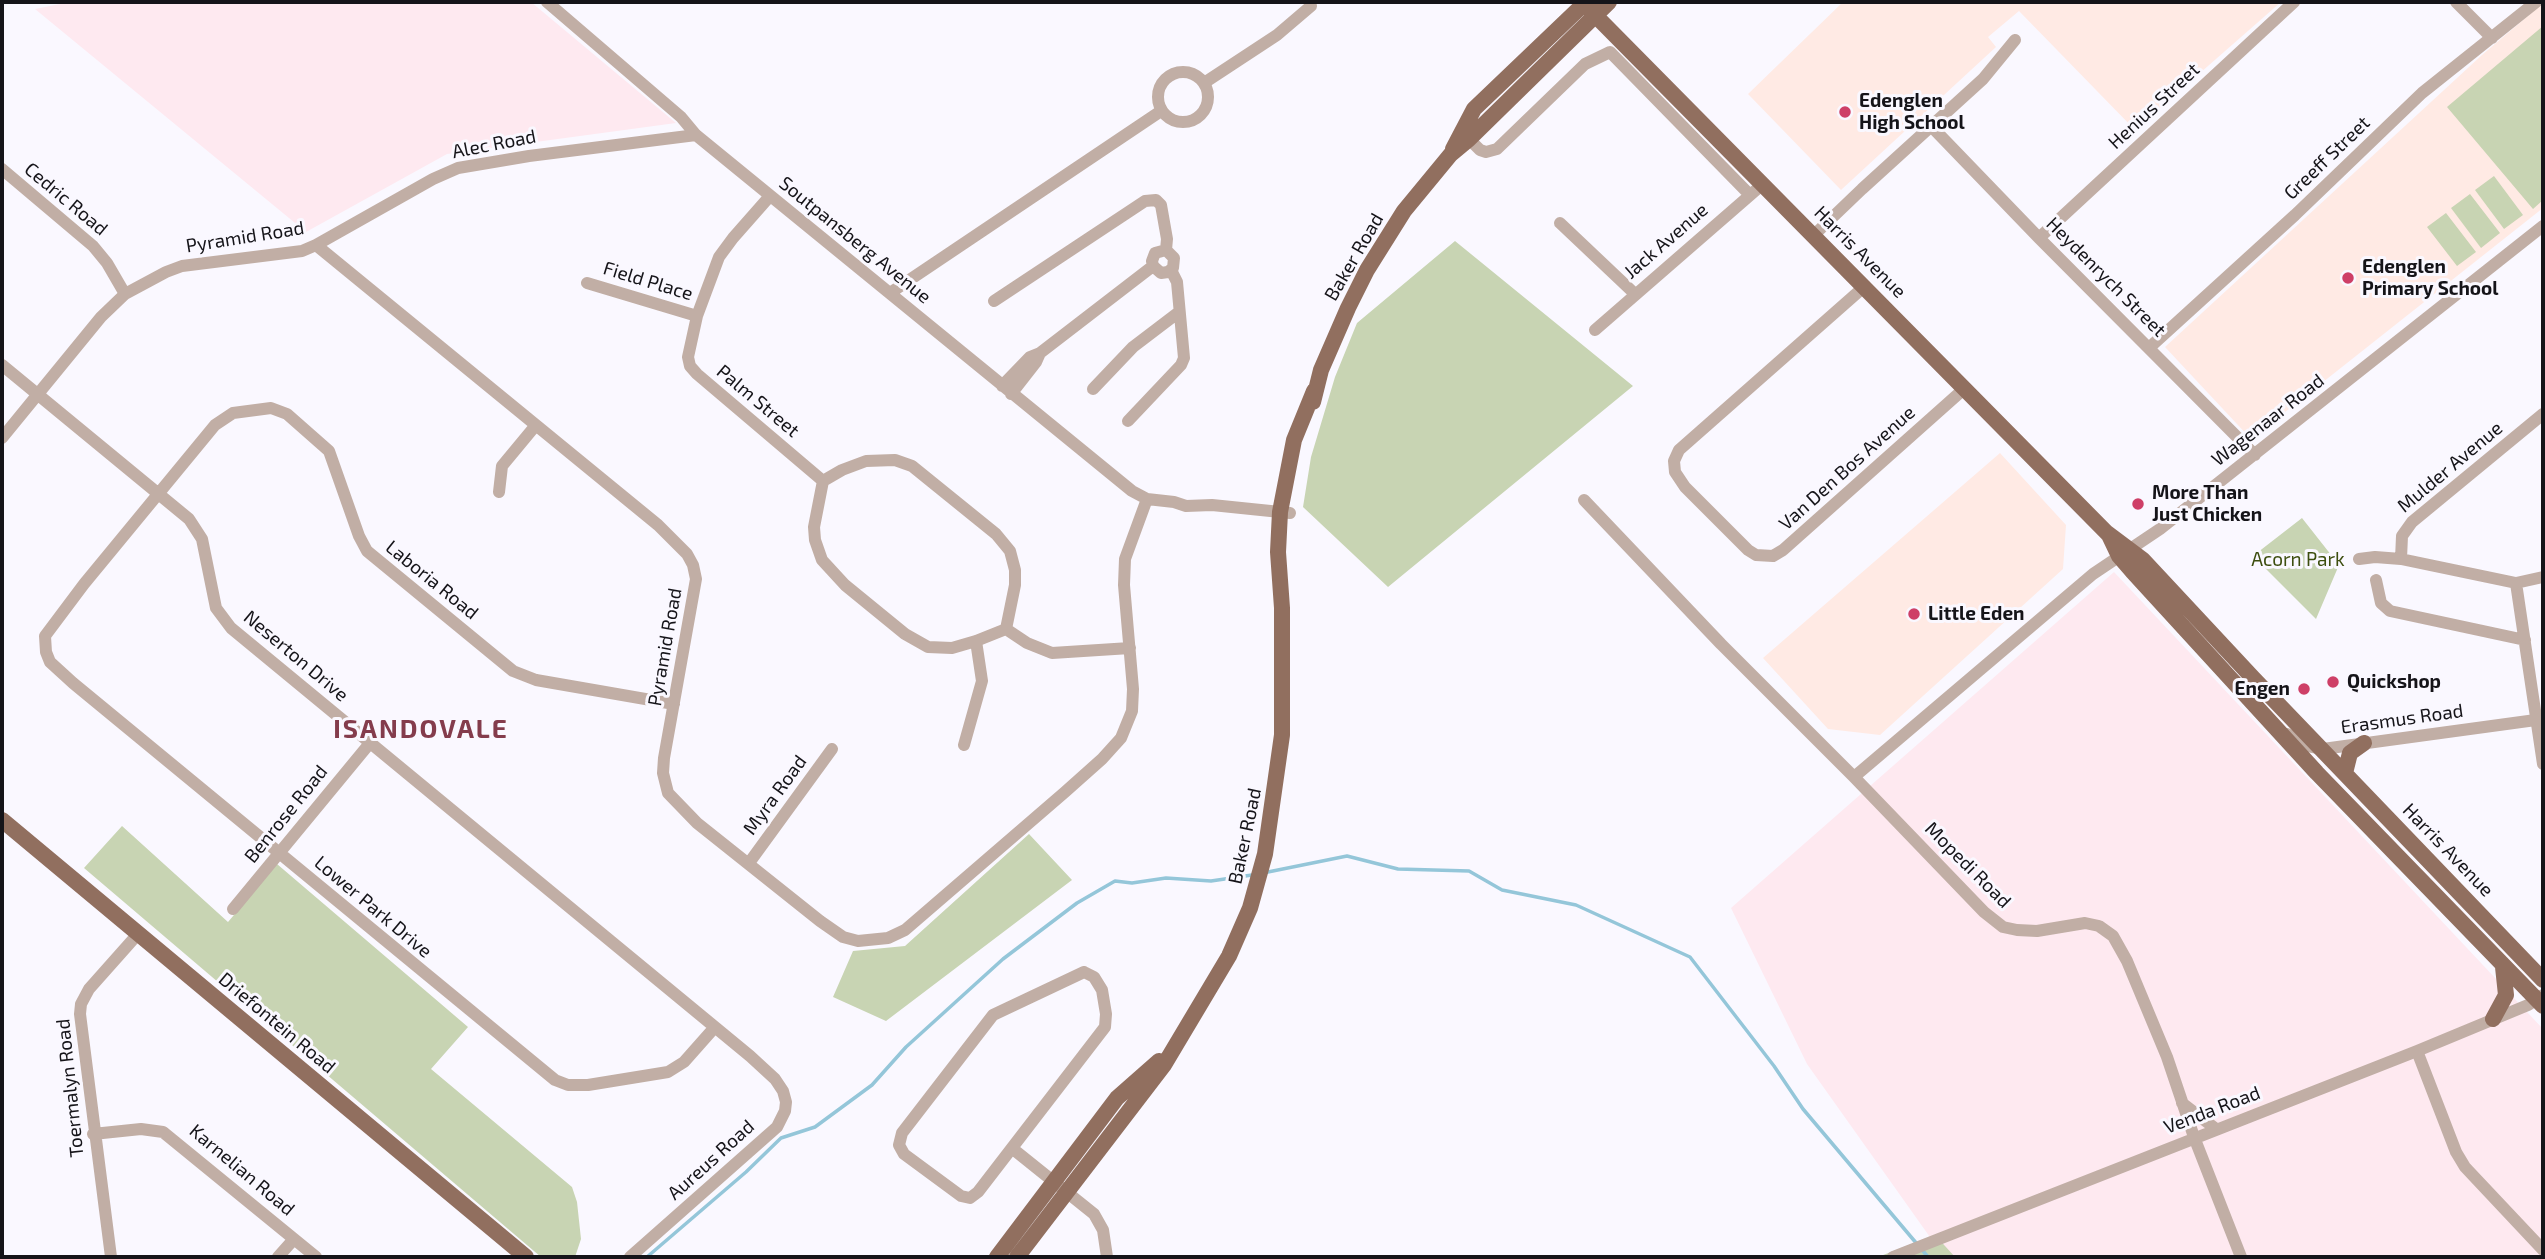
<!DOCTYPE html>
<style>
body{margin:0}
#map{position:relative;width:2545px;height:1259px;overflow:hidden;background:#faf8ff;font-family:"Exo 2",sans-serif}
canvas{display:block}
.frame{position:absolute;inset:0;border:4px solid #151419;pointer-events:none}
</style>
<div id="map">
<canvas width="2545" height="1259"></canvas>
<div class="frame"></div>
</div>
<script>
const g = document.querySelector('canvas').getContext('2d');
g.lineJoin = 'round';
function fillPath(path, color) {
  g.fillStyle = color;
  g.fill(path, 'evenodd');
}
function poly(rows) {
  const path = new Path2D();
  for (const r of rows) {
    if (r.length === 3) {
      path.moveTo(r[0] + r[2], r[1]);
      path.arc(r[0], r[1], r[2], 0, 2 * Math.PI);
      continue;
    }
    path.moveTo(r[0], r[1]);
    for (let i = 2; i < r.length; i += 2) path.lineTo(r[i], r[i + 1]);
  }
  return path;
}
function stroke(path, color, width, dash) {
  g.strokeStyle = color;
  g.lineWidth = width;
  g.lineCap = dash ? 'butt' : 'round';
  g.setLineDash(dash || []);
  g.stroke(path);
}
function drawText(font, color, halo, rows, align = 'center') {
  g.font = font + ' "Exo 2",sans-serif';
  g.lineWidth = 6;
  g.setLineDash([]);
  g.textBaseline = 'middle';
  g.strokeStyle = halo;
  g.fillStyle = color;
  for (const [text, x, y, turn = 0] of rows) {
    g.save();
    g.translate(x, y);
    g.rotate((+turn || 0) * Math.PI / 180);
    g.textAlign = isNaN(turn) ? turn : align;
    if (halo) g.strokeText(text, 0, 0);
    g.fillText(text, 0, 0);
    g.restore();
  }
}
const industrial = poly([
 [70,2,531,2,676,123,447,154,306,232,35,9],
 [2114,572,2543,1029,2543,1257,1912,1257,1937,1247,1807,1064,1731,908]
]);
const education = poly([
 [1843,2,2281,2,2135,130,2019,11,1988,37,1996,47,1841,190,1748,94],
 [2543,3,2543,208,2251,439,2165,347,2482,55],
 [2000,453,2066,525,2063,569,1880,735,1828,729,1763,658]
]);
const green = poly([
 [2543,26,2543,200,2533,209,2447,107],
 [2494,176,2523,215,2504,229,2475,190],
 [2470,194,2500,233,2481,248,2451,208],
 [2446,213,2476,252,2457,266,2427,227],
 [1455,241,1633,386,1388,587,1303,507,1311,457,1335,377,1357,323],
 [2302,518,2339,565,2316,619,2253,556],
 [122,826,228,922,277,864,468,1027,431,1069,572,1187,577,1202,581,1239,575,1257,541,1257,84,868],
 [1029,834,1072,880,886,1021,833,997,853,951,905,946],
 [1935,1235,1955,1257,1878,1257]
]);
const stream = poly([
 [1263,873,1347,856,1398,869,1469,871,1502,890,1576,905,1690,957,1774,1066,1803,1109,1928,1257],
 [647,1257,746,1172,781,1138,815,1127,872,1085,906,1047,1003,959,1077,903,1115,881,1132,883,1166,878,1211,881,1252,875]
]);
const minor = poly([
 [547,2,681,117,696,135,1132,491,1147,499,1174,502,1186,506,1212,505,1290,513],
 [2456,2,2492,38],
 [1183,97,25],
 [1204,83,1277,35,1311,6],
 [1931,126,2039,238,2255,455],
 [1469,139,1480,150,1486,152,1497,149,1585,64,1610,52,1750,195],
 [2,169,93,246,107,263,125,294],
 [770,196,733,238,719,257,697,316,688,357,690,366,697,374,823,481],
 [1560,223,1635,294],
 [1814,235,1862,189,1983,79,2015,40],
 [2039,238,2294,2],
 [316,245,433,179,458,168,529,156,696,135],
 [587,283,697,316],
 [1865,286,1679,450,1674,461,1675,472,1685,487,1748,550,1756,555,1773,556,1783,550,1965,388],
 [890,293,1161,111],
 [994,301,1145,201,1156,200,1161,205,1167,239,1166,250],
 [1595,330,1756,190],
 [2150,347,2295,215,2422,93,2536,2],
 [2,365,189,519,202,539,216,608,231,628,750,1056,775,1079,783,1091,786,1102,785,1111,777,1127,630,1257],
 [1002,386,1030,357,1040,353,1153,266,1152,261,1155,253,1166,250,1174,258,1173,268,1168,272,1161,273,1153,266],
 [1093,389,1133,347,1179,312],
 [1011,394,1036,362,1040,353],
 [1128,421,1181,365,1184,358,1177,282,1171,270],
 [2,438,101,317,125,294,166,272,182,266,302,251,316,245,658,525,687,554,693,565,696,579,664,758,663,773,668,793,697,823,820,921,843,937,858,941,888,938,905,930,1065,792,1102,759,1121,738,1132,711,1133,689,1124,585,1125,559,1147,499],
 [823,481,842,470,866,461,895,460,912,466,996,534,1010,551,1015,570,1015,585,1006,629],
 [823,481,814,527,815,540,822,560,845,585,905,634,928,647,952,648,976,641,1006,629],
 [499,492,502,466,536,425],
 [1584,500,1721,644,1854,777,1984,912,2003,927,2017,930,2037,931,2085,923,2099,926,2113,936,2127,961,2167,1057,2194,1137,2241,1257],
 [2359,559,2375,557,2401,559,2516,583,2543,577],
 [2401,559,2402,536,2412,522,2543,414],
 [2376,580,2381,603,2390,611,2525,640],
 [2516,583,2543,764],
 [1006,629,1027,643,1052,653,1130,648],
 [674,704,536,680,513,671,367,551,359,536,329,451,287,414,271,408,233,413,215,425,84,584,45,636,46,652,50,662,73,683,555,1080,568,1085,588,1085,668,1072,684,1062,715,1027],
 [2287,734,2308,746,2323,749,2543,719],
 [964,745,982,681,976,641],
 [1854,777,2093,574,2160,529,2543,226],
 [749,863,832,749],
 [233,909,370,743],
 [1084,972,1094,977,1102,990,1106,1014,1105,1027,978,1192,970,1198,961,1196,904,1154,899,1145,902,1133,993,1015,1084,972],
 [2417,1051,2456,1152,2465,1167,2543,1250],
 [2182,1103,2216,1129],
 [93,1134,141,1129,163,1132,316,1257],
 [1013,1149,1094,1214,1103,1230,1107,1257],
 [111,1257,80,1014,81,1004,89,989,137,935],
 [278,1257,294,1239],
 [1893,1257,2417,1051,2528,1005,2543,995]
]);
const major = poly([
 [1582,2,2107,533,2143,560,2253,678,2543,980],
 [1453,149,1474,109,1586,2],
 [1313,402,1321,370,1348,308,1367,270,1404,211,1451,154,1469,139,1609,2],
 [2109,535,2119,556,2132,571,2317,773,2543,1006],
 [2345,773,2350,753,2364,743],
 [2,820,526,1257],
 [2493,1019,2506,995,2503,967],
 [997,1257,1117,1098,1159,1061],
 [1017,1257,1164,1065,1229,956,1250,908,1265,854,1282,735,1282,608,1278,552,1280,512,1294,440,1314,391]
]);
const markers = [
 [1845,112,7,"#ce3f67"],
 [2348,278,7,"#ce3f67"],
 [2138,504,7,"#ce3f67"],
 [1914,614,7,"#ce3f67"],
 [2333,682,7,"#ce3f67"],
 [2304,689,7,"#ce3f67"]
];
const poiNames = [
 ["Edenglen",1859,101],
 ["High School",1859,123],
 ["Edenglen",2362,267],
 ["Primary School",2362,289],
 ["More Than",2152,493],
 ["Just Chicken",2152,515],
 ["Little Eden",1928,614],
 ["Quickshop",2347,682],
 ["Engen",2290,689,"right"]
];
const streetNames = [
 ["Henius Street",2154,106,-43],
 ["Alec Road",494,144,-11],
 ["Greeff Street",2327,158,-44],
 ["Cedric Road",66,199,40],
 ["Pyramid Road",245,237,-9],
 ["Soutpansberg Avenue",855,240,39],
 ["Jack Avenue",1666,241,-41],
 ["Harris Avenue",1860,252,45],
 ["Baker Road",1354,257,-60],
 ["Heydenrych Street",2106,277,45],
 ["Field Place",648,281,17],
 ["Palm Street",758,401,40],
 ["Wagenaar Road",2268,420,-38],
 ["Mulder Avenue",2450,467,-40],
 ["Van Den Bos Avenue",1847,468,-42],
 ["Laboria Road",432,580,39],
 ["Pyramid Road",665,647,-80],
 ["Neserton Drive",296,656,40],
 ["Erasmus Road",2402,719,-8],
 ["Myra Road",775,795,-54],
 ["Benrose Road",286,814,-51],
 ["Baker Road",1245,836,-78],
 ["Harris Avenue",2448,850,46],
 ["Mopedi Road",1968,865,45],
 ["Lower Park Drive",373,907,40],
 ["Driefontein Road",277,1023,40],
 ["Toermalyn Road",70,1088,-96],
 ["Venda Road",2212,1110,-21],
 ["Aureus Road",711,1160,-42],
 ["Karnelian Road",242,1170,40]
];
const parkNames = [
 ["Acorn Park",2298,560]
];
const districtNames = [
 ["ISANDOVALE",421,729]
];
fillPath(industrial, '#fee9f0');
fillPath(education, '#ffeae4');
fillPath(green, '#c8d4b3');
stroke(stream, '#94c6d9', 3.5);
stroke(minor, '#c1aea5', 12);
stroke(major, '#916f5f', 16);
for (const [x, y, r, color] of markers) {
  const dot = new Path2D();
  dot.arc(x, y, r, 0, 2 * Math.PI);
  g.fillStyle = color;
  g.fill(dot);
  stroke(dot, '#faf8ff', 2.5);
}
drawText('bold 19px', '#151419', '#faf8ff', poiNames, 'left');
drawText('19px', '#151419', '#faf8ff', streetNames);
drawText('19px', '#3d4e0f', '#faf8ff', parkNames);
g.letterSpacing = '2px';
drawText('bold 26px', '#843c4c', '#faf8ff', districtNames);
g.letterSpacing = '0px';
</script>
